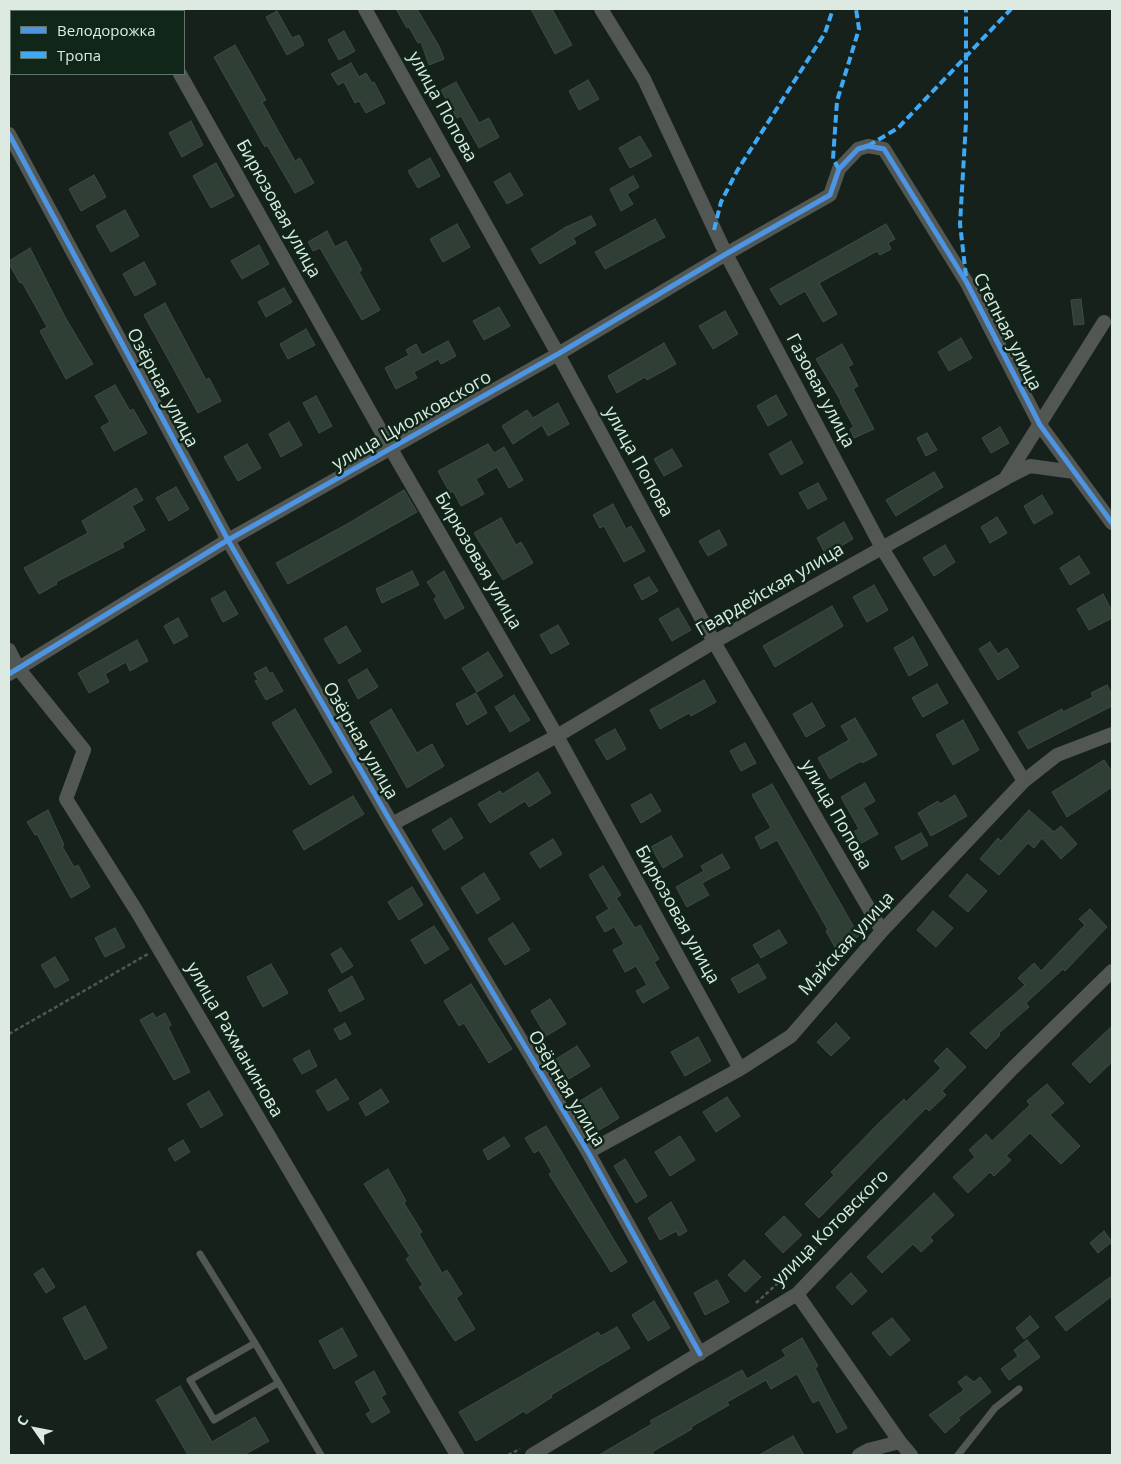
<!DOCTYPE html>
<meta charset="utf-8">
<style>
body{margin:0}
#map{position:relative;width:1121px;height:1464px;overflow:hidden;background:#15211a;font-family:"Open Sans",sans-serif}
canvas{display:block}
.frame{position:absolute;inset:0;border:10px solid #dceae1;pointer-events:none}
.legend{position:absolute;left:10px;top:10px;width:175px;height:65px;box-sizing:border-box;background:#102619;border:1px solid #627469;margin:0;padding:6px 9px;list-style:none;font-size:15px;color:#dceae1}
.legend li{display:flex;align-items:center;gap:10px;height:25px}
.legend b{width:25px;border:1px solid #627469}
.north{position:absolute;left:10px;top:1404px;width:50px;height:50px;-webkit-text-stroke:4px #102619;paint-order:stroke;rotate:303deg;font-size:14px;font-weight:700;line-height:20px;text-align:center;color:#dceae1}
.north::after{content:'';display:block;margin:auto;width:18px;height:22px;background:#dceae1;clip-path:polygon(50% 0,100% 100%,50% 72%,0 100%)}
</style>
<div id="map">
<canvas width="1121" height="1464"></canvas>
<div class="frame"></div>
<ul class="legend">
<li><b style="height:6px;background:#4d94e3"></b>Велодорожка</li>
<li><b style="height:6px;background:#3fa9f5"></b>Тропа</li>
</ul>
<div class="north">С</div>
</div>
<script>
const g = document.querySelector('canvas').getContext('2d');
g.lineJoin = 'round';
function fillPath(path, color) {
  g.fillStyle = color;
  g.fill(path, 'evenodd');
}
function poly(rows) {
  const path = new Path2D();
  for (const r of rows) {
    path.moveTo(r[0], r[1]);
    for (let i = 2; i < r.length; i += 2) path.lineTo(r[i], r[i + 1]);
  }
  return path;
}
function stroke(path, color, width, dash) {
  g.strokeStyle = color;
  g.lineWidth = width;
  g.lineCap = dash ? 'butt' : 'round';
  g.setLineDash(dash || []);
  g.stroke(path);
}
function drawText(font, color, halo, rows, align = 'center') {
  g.font = font + ' "Open Sans",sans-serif';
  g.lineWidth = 5;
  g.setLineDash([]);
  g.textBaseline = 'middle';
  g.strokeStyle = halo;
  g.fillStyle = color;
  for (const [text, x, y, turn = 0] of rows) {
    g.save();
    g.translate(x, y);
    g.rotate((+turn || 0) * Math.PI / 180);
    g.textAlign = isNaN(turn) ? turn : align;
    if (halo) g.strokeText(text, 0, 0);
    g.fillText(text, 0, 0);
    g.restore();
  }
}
const building = poly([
 [396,9,417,9,439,46,444,59,429,65,421,42,418,43,409,27,407,28,396,9],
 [531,9,552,9,572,45,555,54,531,9],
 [277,11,292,38,299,35,304,45,287,55,266,17,277,11],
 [344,31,355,51,339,60,328,40,344,31],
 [235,45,266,100,262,102,295,161,300,158,314,183,295,193,267,145,265,147,214,57,235,45],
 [351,63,359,77,366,73,372,83,374,82,385,103,366,113,359,101,355,103,344,82,338,85,331,74,351,63],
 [588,80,599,99,579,110,569,91,588,80],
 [456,82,479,123,489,118,499,137,479,148,461,116,457,118,441,90,456,82],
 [191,121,203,145,182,157,169,133,191,121],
 [640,136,652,156,630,168,619,148,640,136],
 [430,158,440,176,418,188,408,171,430,158],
 [216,163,234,196,211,208,193,176,216,163],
 [510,173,523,195,507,204,494,182,510,173],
 [94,175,106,197,81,211,69,189,94,175],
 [633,176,639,187,627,194,633,204,621,211,610,189,633,176],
 [125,210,139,236,111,252,96,226,125,210],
 [591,216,596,225,573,238,576,243,540,264,531,249,566,227,591,216],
 [655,219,665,237,605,269,595,252,655,219],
 [457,224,470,247,443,262,430,239,457,224],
 [886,224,895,239,888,243,891,249,880,255,877,251,819,283,837,314,823,322,805,291,780,305,770,289,886,224],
 [327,231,335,247,346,241,362,270,359,272,380,310,362,320,320,248,313,251,308,242,327,231],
 [259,245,269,264,242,279,231,261,259,245],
 [30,248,65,317,93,364,66,379,40,331,47,327,22,282,20,283,9,264,9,261,30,248],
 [144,262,156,284,135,296,123,274,144,262],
 [284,288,292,302,266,317,258,302,284,288],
 [1081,299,1084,324,1074,325,1071,300,1081,299],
 [165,303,206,380,209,378,221,401,198,413,144,315,165,303],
 [499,307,510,326,484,340,473,321,499,307],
 [725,311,738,334,713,349,699,326,725,311],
 [306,329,315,345,288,359,280,344,306,329],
 [961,338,972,358,949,371,938,352,961,338],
 [448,341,456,356,441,364,438,359,414,372,417,378,396,389,385,368,409,355,406,350,416,344,422,355,448,341],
 [664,343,676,364,647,380,645,377,617,393,608,376,664,343],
 [842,344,853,364,848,367,858,386,853,389,874,429,854,438,850,429,854,427,840,402,841,401,816,359,842,344],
 [115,385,130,411,133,409,147,433,114,451,101,427,110,422,95,396,115,385],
 [776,395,787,415,768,426,757,406,776,395],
 [316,396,332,426,319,433,303,403,316,396],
 [558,403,569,424,548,436,542,425,513,444,502,426,527,410,533,418,558,403],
 [289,422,302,445,281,457,269,434,289,422],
 [1000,427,1009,443,991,453,982,438,1000,427],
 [927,433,937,450,926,456,917,438,927,433],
 [791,441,803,463,781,475,769,454,791,441],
 [247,444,261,468,238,481,224,457,247,444],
 [488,444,494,453,504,447,523,480,509,488,497,467,476,479,484,494,461,506,453,491,450,493,438,471,488,444],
 [672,449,682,466,664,476,654,459,672,449],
 [934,472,943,487,896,516,886,500,934,472],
 [818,483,827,499,808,509,799,493,818,483],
 [176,487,189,509,169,521,156,498,176,487],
 [136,488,143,500,132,506,145,530,122,543,124,547,56,582,57,584,39,594,24,568,88,533,82,521,136,488],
 [404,490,417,512,288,584,276,563,349,523,404,490],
 [1042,495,1053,513,1034,524,1024,506,1042,495],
 [613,504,626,529,631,526,645,551,624,562,604,526,600,528,593,515,613,504],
 [997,517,1007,533,990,543,981,527,997,517],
 [501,518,516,545,521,542,533,563,503,580,474,533,501,518],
 [844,522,853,539,826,555,817,538,844,522],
 [719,530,727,545,708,556,699,541,719,530],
 [945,545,955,562,934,576,923,558,945,545],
 [1079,556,1090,573,1070,585,1060,568,1079,556],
 [412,571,419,585,382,603,376,589,412,571],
 [444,571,464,608,445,619,434,599,437,597,427,582,444,571],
 [649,577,658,591,642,600,634,585,649,577],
 [874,585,888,610,867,622,853,597,874,585],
 [225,591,238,614,223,622,211,599,225,591],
 [1103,594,1112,611,1112,618,1089,630,1077,609,1103,594],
 [832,606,843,626,775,667,763,646,832,606],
 [678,608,691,630,672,641,659,619,678,608],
 [178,618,188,636,174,644,164,626,178,618],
 [558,625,569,644,551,654,540,635,558,625],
 [346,626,361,651,339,664,324,639,346,626],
 [913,637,928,665,909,676,894,648,913,637],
 [137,640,148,661,130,671,126,662,105,674,109,682,89,693,78,673,137,640],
 [990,642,998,654,1007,648,1019,667,998,680,979,649,990,642],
 [488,652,503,676,477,692,462,668,488,652],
 [266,667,270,674,272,672,283,691,266,700,255,681,258,680,254,673,266,667],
 [367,669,378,687,358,699,348,680,367,669],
 [704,680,716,702,691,716,689,713,660,729,650,710,704,680],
 [937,684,948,703,923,717,912,698,937,684],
 [1107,685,1112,695,1112,706,1028,749,1018,732,1062,709,1063,712,1093,697,1091,693,1107,685],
 [476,693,487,713,467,725,456,704,476,693],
 [514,695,530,720,510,732,495,707,514,695],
 [812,703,825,726,806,737,793,714,812,703],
 [295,709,332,772,310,785,272,723,295,709],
 [391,709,417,753,432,744,444,766,407,788,370,722,391,709],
 [855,718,877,755,862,763,861,761,830,779,818,758,849,740,841,726,855,718],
 [963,720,979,750,953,765,936,735,963,720],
 [615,729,626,749,607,760,595,740,615,729],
 [745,743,756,763,741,771,730,751,745,743],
 [1104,760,1112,772,1112,787,1067,817,1052,792,1104,760],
 [538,772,551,793,529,807,525,801,490,823,478,804,500,791,502,794,538,772],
 [865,783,875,801,863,808,878,834,858,845,851,833,859,829,841,797,865,783],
 [772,784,859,936,836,949,826,931,828,930,777,840,761,849,755,837,771,828,752,795,772,784],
 [651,794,661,811,641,823,631,805,651,794],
 [955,795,967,816,931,836,918,813,938,801,940,804,955,795],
 [353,796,364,814,304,850,293,831,353,796],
 [48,810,64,845,62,846,74,867,78,865,90,887,71,898,37,834,35,835,27,822,48,810],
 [1029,810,1054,832,1061,826,1077,844,1061,859,1042,838,1034,848,1028,843,999,875,980,859,998,838,1001,841,1029,810],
 [451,818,463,838,444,850,432,830,451,818],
 [921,833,928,845,902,860,895,847,921,833],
 [671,836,683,856,663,868,651,847,671,836],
 [553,839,562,854,540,868,530,853,553,839],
 [722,854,730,868,702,883,709,895,687,907,676,887,704,871,701,866,722,854],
 [603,866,621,895,616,898,635,928,640,925,659,959,654,962,669,988,643,1003,636,991,647,985,636,966,625,972,613,950,624,944,614,927,605,932,596,917,609,909,589,875,603,866],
 [484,873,500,899,477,914,461,888,484,873],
 [967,874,987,891,968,912,949,896,967,874],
 [412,887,423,905,399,920,388,902,412,887],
 [1090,909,1107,927,1065,971,1063,969,1026,1003,1029,1007,999,1033,1000,1035,986,1049,970,1033,1025,985,1018,978,1034,963,1041,971,1085,925,1079,919,1090,909],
 [933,911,953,928,936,947,917,930,933,911],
 [513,923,530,950,505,965,488,939,513,923],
 [434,926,449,949,425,964,411,940,434,926],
 [115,928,125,947,105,957,95,938,115,928],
 [779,930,787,943,761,958,753,945,779,930],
 [341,948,353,966,342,973,331,954,341,948],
 [55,957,69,980,55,988,41,965,55,957],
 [271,964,288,993,263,1007,247,977,271,964],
 [758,964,766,978,739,993,731,979,758,964],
 [352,976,364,999,340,1012,328,990,352,976],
 [471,984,512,1049,489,1063,464,1023,459,1026,444,1001,471,984],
 [550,999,566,1024,546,1036,531,1011,550,999],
 [153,1013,156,1018,165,1013,171,1025,168,1027,190,1072,174,1080,140,1020,153,1013],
 [345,1023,351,1034,340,1040,334,1029,345,1023],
 [836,1023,850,1038,831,1056,817,1042,836,1023],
 [1112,1026,1112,1062,1090,1083,1072,1064,1112,1026],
 [698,1037,711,1061,685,1076,671,1052,698,1037],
 [577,1046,590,1066,569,1079,556,1059,577,1046],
 [947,1048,966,1067,942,1091,946,1095,929,1111,926,1108,819,1218,805,1204,834,1175,831,1172,879,1123,904,1099,906,1102,941,1068,934,1061,947,1048],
 [309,1050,317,1066,302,1074,293,1059,309,1050],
 [336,1079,349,1099,328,1111,316,1091,336,1079],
 [1047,1084,1064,1103,1050,1115,1080,1146,1061,1164,1030,1133,1006,1156,1011,1160,994,1176,990,1172,968,1193,953,1177,975,1157,969,1150,986,1134,992,1141,1030,1105,1027,1101,1047,1084],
 [601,1088,619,1118,598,1131,580,1101,601,1088],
 [381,1089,389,1102,366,1116,359,1103,381,1089],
 [209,1091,223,1115,201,1128,187,1104,209,1091],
 [727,1097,740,1116,716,1132,703,1112,727,1097],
 [546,1126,627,1262,611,1272,549,1174,552,1172,539,1150,534,1153,525,1138,546,1126],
 [680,1136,695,1160,670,1176,655,1152,680,1136],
 [504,1137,510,1146,488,1160,483,1150,504,1137],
 [183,1140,190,1152,175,1161,168,1149,183,1140],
 [625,1159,647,1196,636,1203,614,1166,625,1159],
 [388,1169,406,1201,404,1203,422,1232,419,1234,442,1273,447,1270,462,1294,456,1298,475,1329,455,1341,419,1287,423,1285,406,1259,410,1256,364,1184,388,1169],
 [934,1193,954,1215,930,1237,933,1241,921,1252,913,1244,882,1273,867,1257,934,1193],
 [671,1202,687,1231,679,1236,676,1231,660,1240,648,1218,671,1202],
 [784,1216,802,1235,783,1253,765,1234,784,1216],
 [1104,1231,1112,1242,1098,1253,1090,1243,1104,1231],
 [744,1260,761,1277,745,1292,728,1275,744,1260],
 [43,1268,55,1287,46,1293,34,1274,43,1268],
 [851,1273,867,1291,852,1305,836,1287,851,1273],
 [1112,1276,1112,1296,1066,1331,1055,1317,1112,1276],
 [717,1280,729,1302,705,1315,694,1293,717,1280],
 [654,1301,670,1328,648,1341,632,1315,654,1301],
 [85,1306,107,1348,85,1360,63,1318,85,1306],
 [1030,1316,1039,1327,1024,1339,1016,1328,1030,1316],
 [892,1318,910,1340,890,1356,872,1333,892,1318],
 [617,1327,630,1348,551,1395,552,1397,526,1414,524,1411,476,1441,459,1412,598,1332,601,1336,617,1327],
 [342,1328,357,1356,334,1369,319,1341,342,1328],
 [802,1338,818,1366,815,1368,828,1394,847,1428,837,1433,819,1400,813,1403,797,1374,771,1389,766,1380,727,1402,729,1405,691,1427,692,1429,652,1452,654,1455,599,1455,652,1424,650,1421,742,1370,747,1379,786,1356,782,1350,802,1338],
 [1027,1340,1040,1357,1009,1380,1001,1369,1018,1356,1014,1350,1027,1340],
 [374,1371,386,1394,381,1397,390,1412,372,1423,366,1414,371,1411,355,1382,374,1371],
 [966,1376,974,1382,980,1377,991,1392,958,1418,960,1420,945,1433,929,1415,964,1390,958,1382,966,1376],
 [180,1386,212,1442,255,1417,269,1441,244,1455,188,1455,156,1400,180,1386],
 [793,1436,804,1455,759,1455,793,1436]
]);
const path = poly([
 [9,1034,148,954],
 [756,1303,809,1255,882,1175],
 [508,1455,520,1449]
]);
const lane = poly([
 [200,1254,255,1343],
 [278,1383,214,1420,190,1380,255,1343,321,1455],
 [958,1455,995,1408,1019,1389]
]);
const street = poly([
 [365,9,558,354,714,642,882,931],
 [601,9,644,79,726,254,882,548,1024,781],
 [180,74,391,449,557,736,740,1069],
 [9,134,228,540,392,824,588,1152,700,1354],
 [1006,478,1030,466,1074,472],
 [9,650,18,668,84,750,66,799,136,910,457,1455],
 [9,674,228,540,558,354,726,254,830,195,839,169,858,149,868,146,884,149,967,283,1040,425,1112,523],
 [392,824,557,736,714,642,1005,479,1104,322],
 [588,1152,740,1069,791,1036,882,931,1024,781,1057,755,1112,734],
 [797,1294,900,1442],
 [532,1455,797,1294,1013,1068,1112,971],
 [859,1455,868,1450,900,1442,911,1455]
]);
const quiet = poly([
 [143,9,145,11],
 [61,11,65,9],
 [9,41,11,40],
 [868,146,898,128,1011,9],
 [839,169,833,159,837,101,859,29,856,9],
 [714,230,721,202,737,171,825,33,833,9],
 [966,276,960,224,966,122,966,9]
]);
const cycleway = poly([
 [9,134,228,540,392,824,588,1152,700,1354],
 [9,674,228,540,558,354,726,254,830,195,839,169,858,149,868,146,884,149,967,283,1040,425,1112,523]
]);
const streetNames = [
 ["улица Попова",442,107,61],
 ["Бирюзовая улица",278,209,61],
 ["Степная улица",1007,332,63],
 ["Озёрная улица",162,388,62],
 ["Газовая улица",820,391,62],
 ["улица Циолковского",412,421,-30],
 ["улица Попова",638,462,61],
 ["Бирюзовая улица",478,561,60],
 ["Гвардейская улица",770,590,-30],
 ["Озёрная улица",360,741,60],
 ["улица Попова",836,815,60],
 ["Бирюзовая улица",677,915,61],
 ["Майская улица",847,944,-48],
 ["улица Рахманинова",234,1040,60],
 ["Озёрная улица",566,1089,59],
 ["улица Котовского",831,1228,-45]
];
fillPath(building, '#2f3f36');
stroke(building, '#404b44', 1);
stroke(path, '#505753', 2.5, [4, 2.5]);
stroke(lane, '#525754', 7);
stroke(street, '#525754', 14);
stroke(quiet, '#3fa9f5', 4, [8, 4]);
stroke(cycleway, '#4d94e3', 5);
drawText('18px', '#dceae1', '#102619', streetNames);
</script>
